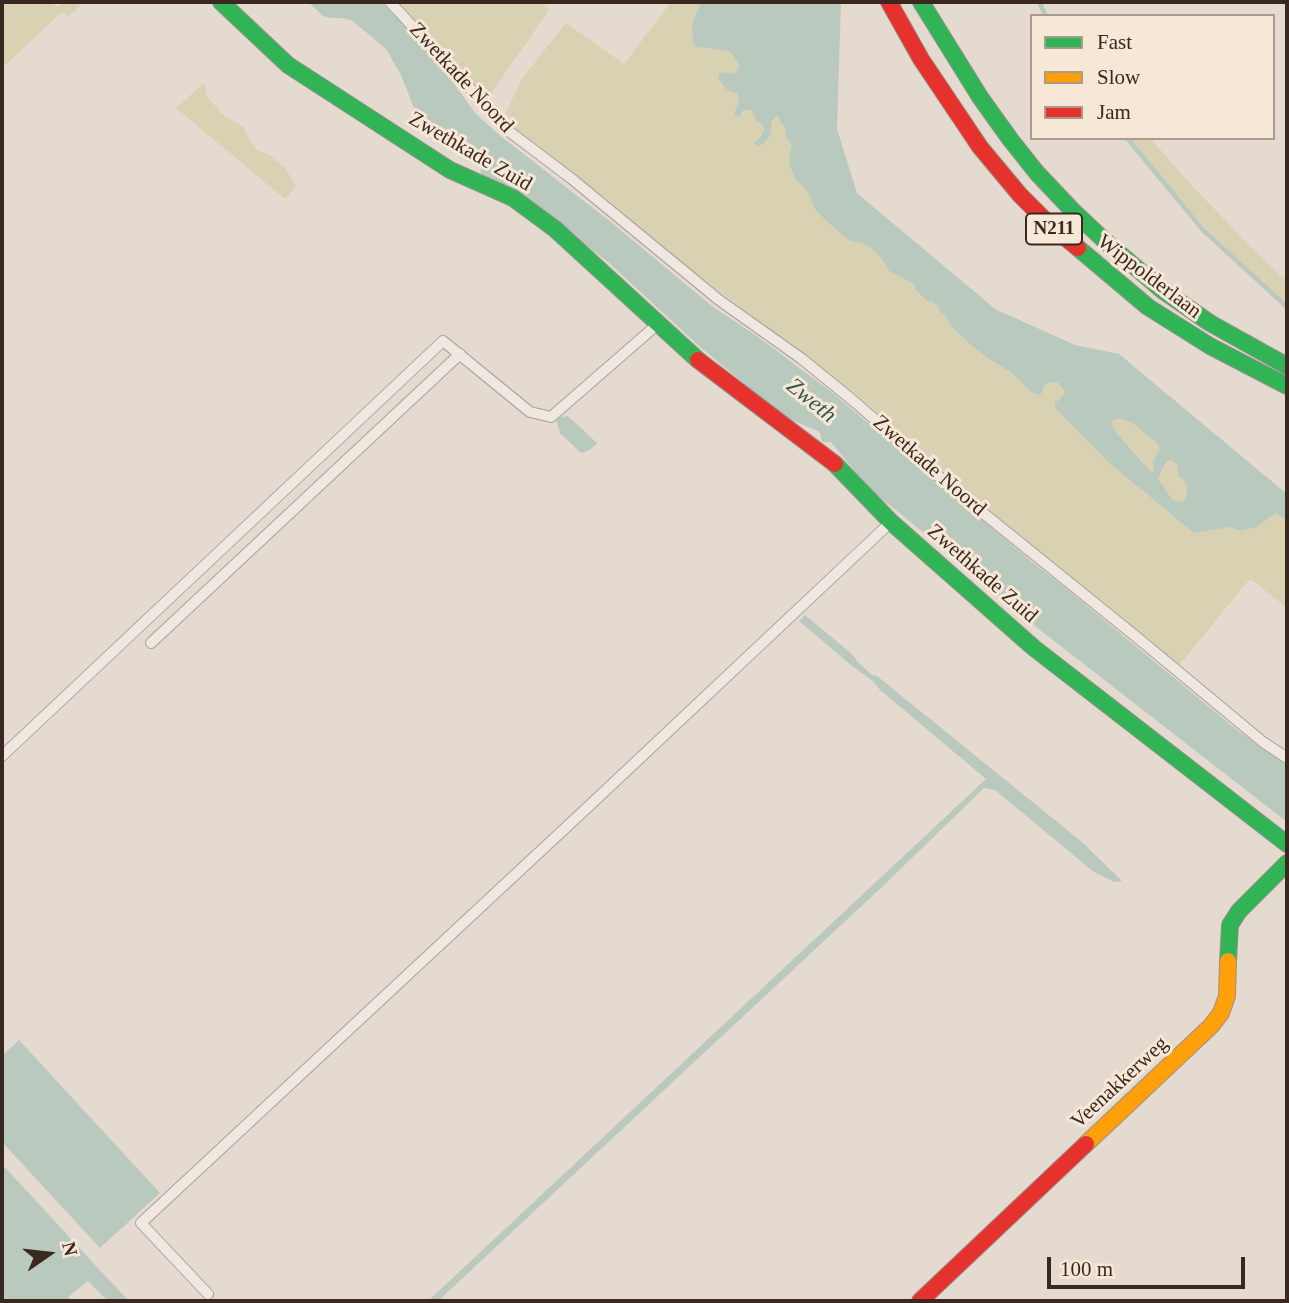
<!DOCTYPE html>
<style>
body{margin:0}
#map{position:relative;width:1289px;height:1303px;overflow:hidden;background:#e5dacf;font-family:"Times New Roman",serif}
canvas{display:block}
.frame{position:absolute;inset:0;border:4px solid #3a2820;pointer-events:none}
.legend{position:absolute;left:1030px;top:14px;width:245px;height:126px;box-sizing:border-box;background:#f6e7d6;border:2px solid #ab9b8d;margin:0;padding:9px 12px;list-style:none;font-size:21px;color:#3a2820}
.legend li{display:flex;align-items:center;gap:14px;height:35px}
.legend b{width:35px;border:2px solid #ab9b8d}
.north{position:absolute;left:14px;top:1219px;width:70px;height:70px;-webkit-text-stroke:5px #f6e7d6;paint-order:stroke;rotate:76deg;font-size:19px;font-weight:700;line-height:28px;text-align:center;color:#3a2820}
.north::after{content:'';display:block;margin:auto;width:24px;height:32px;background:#3a2820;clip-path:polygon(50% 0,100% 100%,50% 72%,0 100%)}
.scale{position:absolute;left:1047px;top:1257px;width:198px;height:32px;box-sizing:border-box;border:4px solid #3a2820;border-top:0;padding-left:9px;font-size:21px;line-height:24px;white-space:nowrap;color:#3a2820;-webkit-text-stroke:5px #f6e7d6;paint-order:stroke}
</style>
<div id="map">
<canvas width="1289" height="1303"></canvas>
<div class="frame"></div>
<ul class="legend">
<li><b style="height:9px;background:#30b455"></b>Fast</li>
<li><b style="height:9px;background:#ff9f0a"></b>Slow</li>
<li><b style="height:9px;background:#e5322d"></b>Jam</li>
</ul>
<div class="north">N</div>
<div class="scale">100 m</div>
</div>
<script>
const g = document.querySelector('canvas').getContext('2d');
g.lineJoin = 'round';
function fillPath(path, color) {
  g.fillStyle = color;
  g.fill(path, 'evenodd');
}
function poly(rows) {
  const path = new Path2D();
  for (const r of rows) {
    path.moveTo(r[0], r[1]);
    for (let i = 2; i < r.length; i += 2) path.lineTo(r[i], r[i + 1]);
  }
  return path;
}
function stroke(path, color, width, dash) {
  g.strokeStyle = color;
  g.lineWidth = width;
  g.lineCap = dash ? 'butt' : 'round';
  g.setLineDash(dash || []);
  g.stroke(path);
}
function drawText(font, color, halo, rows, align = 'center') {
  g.font = font + ' "Times New Roman",serif';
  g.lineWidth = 6;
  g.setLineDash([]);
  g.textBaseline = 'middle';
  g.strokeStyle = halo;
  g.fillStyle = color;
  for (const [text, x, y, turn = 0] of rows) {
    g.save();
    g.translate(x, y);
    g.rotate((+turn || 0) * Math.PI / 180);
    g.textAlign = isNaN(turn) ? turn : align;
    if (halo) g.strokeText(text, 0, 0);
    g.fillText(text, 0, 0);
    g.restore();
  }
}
const green = poly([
 [2,2,50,2,57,7,62,2,83,2,68,17,62,12,2,68],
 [399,2,541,2,549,10,492,92,474,89],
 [671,2,705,2,700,4,692,25,693,43,706,49,722,49,729,51,738,62,739,67,736,72,732,74,733,91,737,93,739,101,735,112,742,115,744,110,752,110,756,121,762,125,764,129,761,136,758,139,764,143,771,134,772,121,774,117,777,116,779,118,782,125,785,126,792,145,791,153,796,180,807,191,816,211,848,240,864,244,872,249,882,259,889,271,914,284,931,301,938,306,940,312,945,315,951,326,970,344,985,356,1013,374,1031,392,1039,395,1042,393,1045,384,1051,382,1057,382,1065,391,1063,396,1055,403,1055,408,1109,463,1194,533,1230,527,1240,531,1257,527,1277,513,1287,521,1287,608,1252,580,1249,580,1177,668,1156,648,1154,643,1147,637,1140,636,1025,542,856,394,676,259,607,199,513,127,506,113,521,80,566,23,624,64],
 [204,83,207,96,221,113,243,127,252,144,257,150,268,154,285,168,296,186,285,199,176,108],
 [1126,138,1150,138,1195,189,1244,240,1287,282,1287,305,1230,253,1181,202],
 [1116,419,1125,420,1132,423,1156,442,1159,446,1159,451,1153,461,1154,470,1151,473,1139,457,1115,431,1111,422],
 [1172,460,1177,465,1178,472,1187,486,1187,495,1185,500,1178,502,1172,499,1158,479,1163,467,1169,461]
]);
const water = poly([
 [308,2,381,2,408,29,447,74,475,113,498,134,612,223,713,307,754,334,829,390,1031,561,1068,590,1237,730,1287,765,1287,822,1035,626,906,518,871,491,831,442,822,442,820,432,792,420,769,404,699,346,608,262,531,204,481,174,480,164,441,128,415,111,402,77,386,49,353,21,343,18,330,18,323,16],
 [705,2,841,2,837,129,857,193,995,309,1075,345,1119,354,1287,494,1287,521,1276,513,1257,527,1240,531,1230,527,1194,533,1109,463,1055,408,1055,403,1063,396,1065,391,1057,382,1051,382,1045,384,1042,393,1039,395,1031,392,1013,374,985,356,970,344,951,326,945,315,940,312,938,306,931,301,929,302,923,297,916,290,914,284,889,271,882,259,872,249,864,244,848,240,830,224,816,211,807,191,796,180,790,165,789,157,792,145,786,138,785,126,782,125,779,118,777,116,774,118,772,121,771,134,764,143,758,146,754,143,761,136,764,129,762,125,756,121,752,110,744,110,739,117,735,116,735,112,739,101,737,93,727,90,718,78,719,74,724,72,732,74,736,72,739,67,738,62,729,51,696,47,693,43,692,25,700,4],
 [1116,419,1125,420,1132,423,1156,442,1159,446,1159,451,1153,461,1154,470,1151,472,1115,431,1111,422],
 [1172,460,1177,465,1179,477,1182,478,1187,486,1187,495,1185,500,1179,502,1172,499,1158,479,1163,467,1168,461],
 [568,416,597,443,590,450,581,453,560,433,556,418],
 [805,615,852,654,858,662,872,675,877,676,1082,842,1122,881,1114,882,1094,872,995,790,984,788,883,886,438,1301,428,1301,986,779,880,690,873,681,852,666,799,621],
 [19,1040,160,1193,100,1248,2,1142,2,1056],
 [2,1164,96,1266,129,1301,108,1301,88,1281,68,1297,71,1301,2,1301]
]);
const stream = poly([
 [1039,2,1046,16],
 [1127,138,1203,230,1287,307]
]);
const street = poly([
 [390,2,469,87,506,129,572,179,719,300,802,359,856,403,951,487,1139,639,1263,742,1287,758],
 [151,643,460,354],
 [2,756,443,341,530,412,551,417,659,323],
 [208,1294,141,1223,589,806,891,522]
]);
const fast = poly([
 [221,2,288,65,450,170,513,198,555,229,698,360],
 [921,2,980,97,1010,139,1037,173,1072,210,1105,241,1162,290,1210,323,1287,366],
 [1078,248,1148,307,1210,346,1287,386],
 [835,464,891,522,1034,648,1287,844],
 [1228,961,1230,925,1239,911,1287,863]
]);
const slow = poly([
 [1086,1144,1211,1026,1221,1013,1227,996,1228,961]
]);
const jam = poly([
 [889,2,921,59,980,147,1020,195,1050,225,1078,248],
 [698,360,835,464],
 [920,1301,1086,1144]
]);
const shields = [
 [1054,229,56]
];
const shieldNames = [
 ["N211",1054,229]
];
const streetNames = [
 ["Zwetkade Noord",461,78,47],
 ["Zwethkade Zuid",470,152,30],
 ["Wippolderlaan",1149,277,37],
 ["Zwetkade Noord",929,466,41],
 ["Zwethkade Zuid",982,574,41],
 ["Veenakkerweg",1120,1083,-43]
];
const waterNames = [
 ["Zweth",811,401,39]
];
fillPath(green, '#d8d1b2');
fillPath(water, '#bac9be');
stroke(stream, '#bac9be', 4.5);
stroke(street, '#aba098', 12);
stroke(fast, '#9a9088', 18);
stroke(slow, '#9a9088', 18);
stroke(jam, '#9a9088', 18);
stroke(street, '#eee8e1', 10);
stroke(fast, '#30b455', 16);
stroke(slow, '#ff9f0a', 16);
stroke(jam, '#e5322d', 16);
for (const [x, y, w] of shields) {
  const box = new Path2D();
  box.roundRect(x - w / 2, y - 15.5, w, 31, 5);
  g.fillStyle = '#f6e7d6';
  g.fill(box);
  stroke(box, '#3a2820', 2);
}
drawText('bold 19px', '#3a2820', null, shieldNames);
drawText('21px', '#3a2820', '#f6e7d6', streetNames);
drawText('italic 23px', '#2f5a4f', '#f6e7d6', waterNames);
</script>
